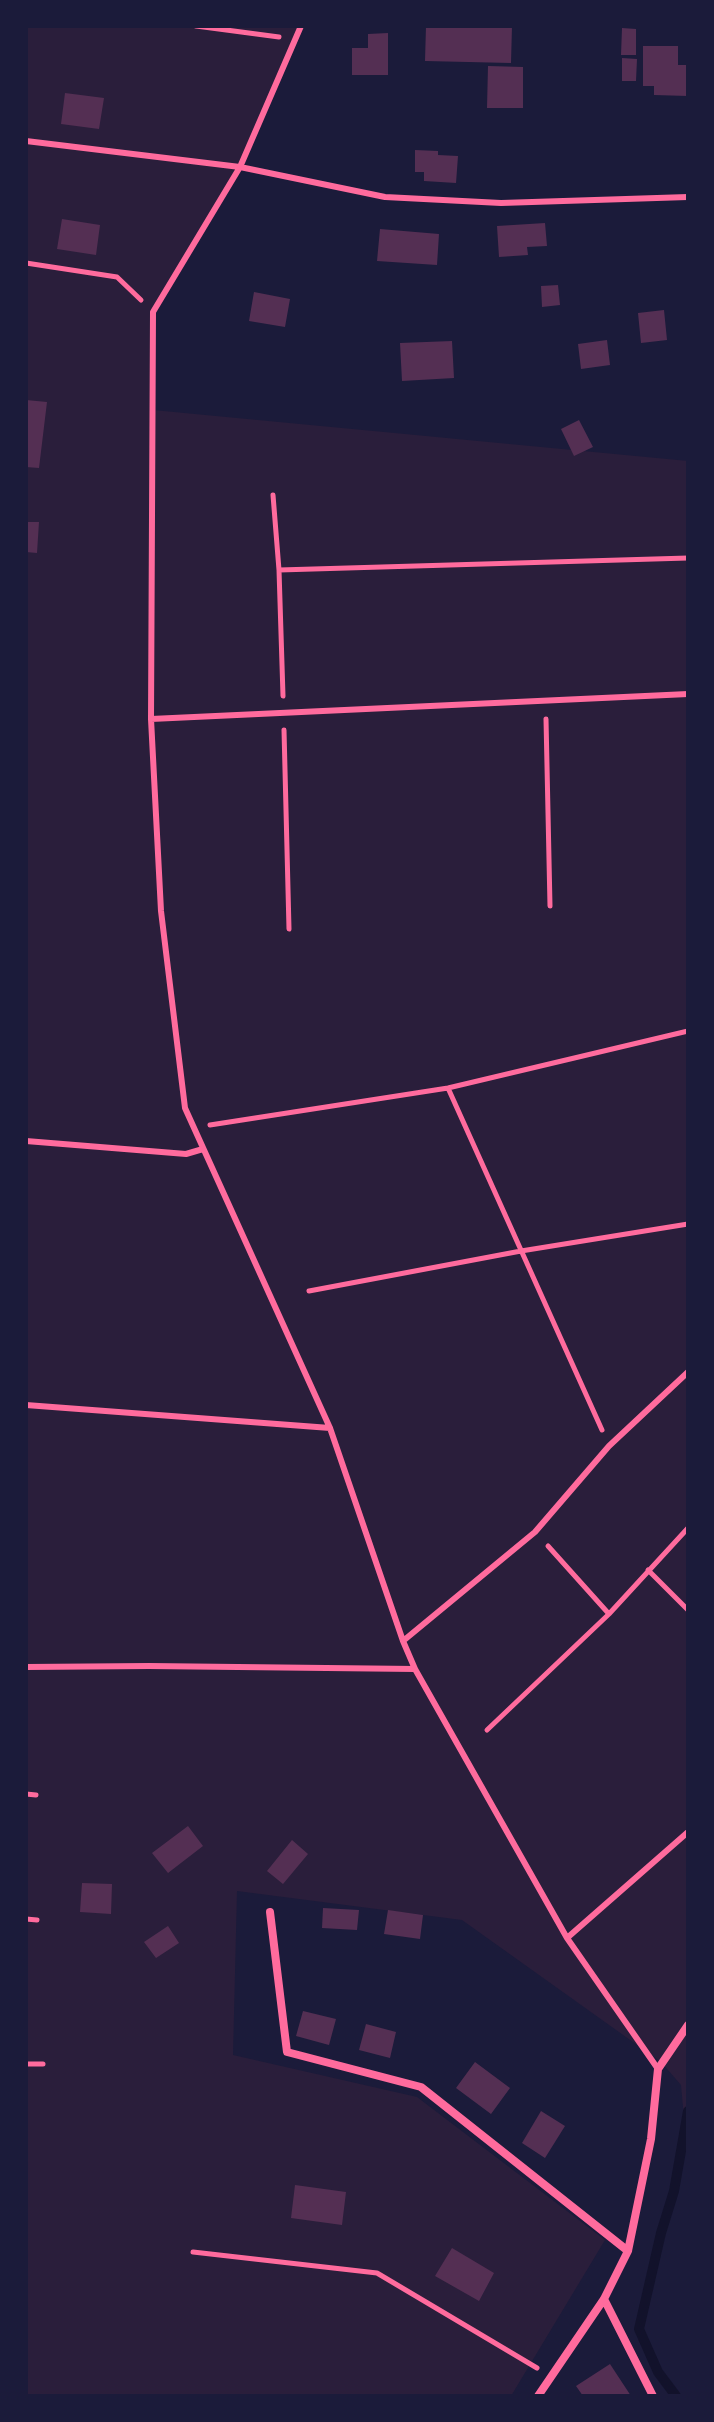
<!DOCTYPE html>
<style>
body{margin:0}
#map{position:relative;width:714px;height:2422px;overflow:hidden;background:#1b1b3a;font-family:Jost,sans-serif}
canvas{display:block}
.frame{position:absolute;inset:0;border:28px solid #1b1b3a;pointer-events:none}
</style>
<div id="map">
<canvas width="714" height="2422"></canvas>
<div class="frame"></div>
</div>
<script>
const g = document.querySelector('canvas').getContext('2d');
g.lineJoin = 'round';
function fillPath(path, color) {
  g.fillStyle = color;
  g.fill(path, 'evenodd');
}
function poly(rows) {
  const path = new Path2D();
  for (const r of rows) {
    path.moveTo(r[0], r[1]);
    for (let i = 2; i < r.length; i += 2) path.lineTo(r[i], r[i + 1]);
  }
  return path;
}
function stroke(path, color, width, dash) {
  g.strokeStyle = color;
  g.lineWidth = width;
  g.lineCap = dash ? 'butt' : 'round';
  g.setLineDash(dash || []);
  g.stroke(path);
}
const green = poly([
 [26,26,301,26,240,167,153,312,153,410,688,461,688,2142,686,2140,681,2085,661,2062,462,1920,237,1891,233,2055,417,2097,605,2240,511,2396,26,2396]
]);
const stream = poly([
 [676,2396,658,2372,639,2329,661,2233,674,2191,688,2111]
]);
const building = poly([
 [426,26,512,26,511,63,425,61],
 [622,28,636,29,636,55,621,55],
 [388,33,388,75,352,75,352,48,368,48,368,34],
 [643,46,678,46,678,65,688,65,688,96,654,95,654,86,643,86],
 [622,58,637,59,636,81,622,81],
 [488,66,523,67,523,108,487,108],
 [65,93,104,98,99,129,61,124],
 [415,150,438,151,438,155,458,156,456,183,424,181,424,172,415,172],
 [62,219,100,225,96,255,57,249],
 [545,223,547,246,527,247,528,255,499,257,497,226],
 [380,229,439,234,437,265,377,261],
 [558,285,560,305,542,307,541,286],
 [254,292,290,299,285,327,249,321],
 [664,310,667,340,641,343,638,313],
 [607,340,610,365,581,369,578,344],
 [452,341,454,378,402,381,400,343],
 [26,400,47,402,39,468,26,467],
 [579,420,593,447,574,456,561,429],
 [26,522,39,522,37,553,26,552],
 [188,1826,203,1846,168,1873,152,1853],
 [292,1840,308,1854,283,1884,267,1871],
 [82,1883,112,1884,111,1914,80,1912],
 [323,1908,359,1910,357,1930,322,1928],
 [388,1910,423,1915,420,1939,384,1934],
 [168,1926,179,1943,156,1958,144,1942],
 [303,2011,336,2019,329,2045,296,2036],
 [366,2024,396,2032,390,2058,359,2050],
 [475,2062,510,2088,491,2114,456,2088],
 [541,2111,565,2126,545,2158,522,2143],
 [295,2185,346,2192,342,2225,291,2218],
 [452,2248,494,2273,479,2301,435,2276],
 [610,2364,631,2396,583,2396,576,2386]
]);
const path = poly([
 [196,26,279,37],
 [26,263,117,277,141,300],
 [273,495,279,570],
 [283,696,279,570,688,558],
 [546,719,550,906],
 [284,730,289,929],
 [448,1088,602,1430],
 [210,1125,448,1088,688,1031],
 [309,1291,521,1251,688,1224],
 [548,1546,609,1614,688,1528],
 [648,1570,688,1610],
 [487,1730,609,1614],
 [26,1794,36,1795],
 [26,1919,37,1920],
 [26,2064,43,2064],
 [193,2252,377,2273,537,2368]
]);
const service = poly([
 [301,26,240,167,153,312,151,719,161,911,185,1108,330,1428,403,1641,415,1669,567,1938,658,2069],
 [26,141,240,167,385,197,501,203,688,197],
 [151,719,688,694],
 [26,1141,186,1154,203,1149],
 [26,1405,330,1428],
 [403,1641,535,1532,609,1446,688,1372],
 [26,1667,149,1666,415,1669],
 [567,1938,688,1832]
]);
const minor = poly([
 [270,1912,287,2052,421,2087,628,2251],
 [604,2299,653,2396],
 [538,2396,604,2299,628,2251,651,2139,658,2069,688,2025]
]);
fillPath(green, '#2a1e3b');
stroke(stream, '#12122b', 10);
fillPath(building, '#542f53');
stroke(path, '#ff6b9d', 5);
stroke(service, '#ff6b9d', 6);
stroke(minor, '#ff6b9d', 8);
</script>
